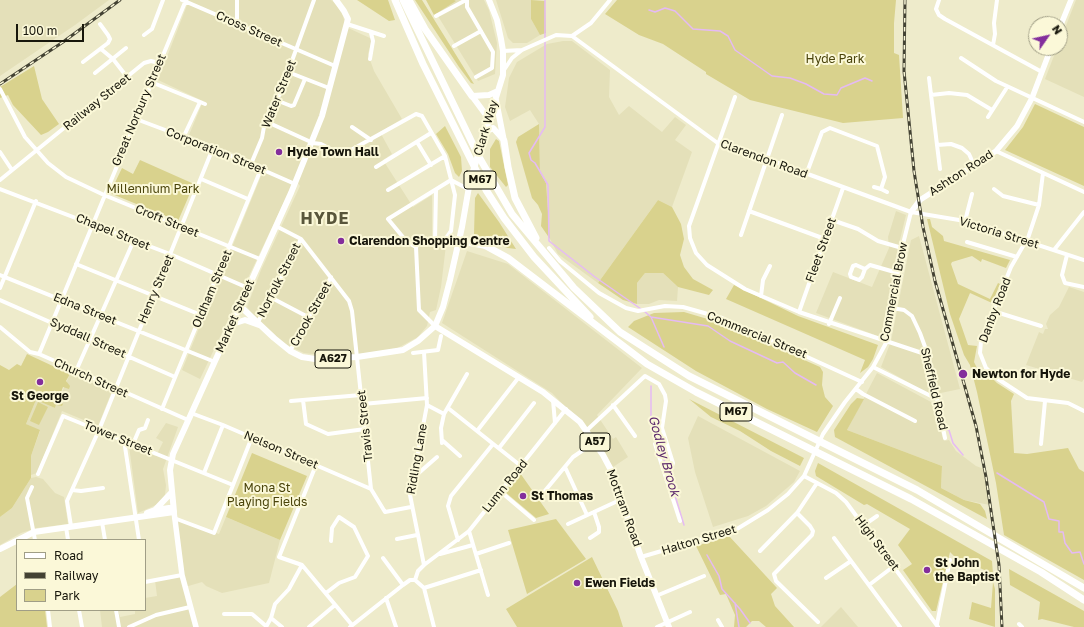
<!DOCTYPE html>
<style>
body{margin:0}
#map{position:relative;width:1084px;height:627px;overflow:hidden;background:#eeebcb;font-family:"Golos Text",sans-serif}
canvas{display:block}
.legend{position:absolute;left:16px;top:539px;width:130px;height:72px;box-sizing:border-box;background:#fbf8d8;border:1px solid #a09e86;margin:0;padding:5px 7px;list-style:none;font-size:12px;color:#17160b}
.legend li{display:flex;align-items:center;gap:8px;height:20px}
.legend b{width:20px;border:1px solid #a09e86}
.north{position:absolute;left:1028px;top:16px;width:40px;height:40px;box-sizing:border-box;background:#fbf8d8;border:1px solid #a09e86;border-radius:50%;rotate:56deg;font-size:11px;font-weight:700;line-height:16px;text-align:center;color:#17160b}
.north::after{content:'';display:block;margin:auto;width:14px;height:18px;background:#832e9c;clip-path:polygon(50% 0,100% 100%,50% 72%,0 100%)}
.scale{position:absolute;left:16px;top:24px;width:68px;height:18px;box-sizing:border-box;border:2px solid #17160b;border-top:0;padding-left:5px;font-size:12px;line-height:14px;white-space:nowrap;color:#17160b;-webkit-text-stroke:3px #fbf8d8;paint-order:stroke}
</style>
<div id="map">
<canvas width="1084" height="627"></canvas>
<ul class="legend">
<li><b style="height:5px;background:#fff"></b>Road</li>
<li><b style="height:5px;background:#434233"></b>Railway</li>
<li><b style="height:11px;background:#d9d28d"></b>Park</li>
</ul>
<div class="north">N</div>
<div class="scale">100 m</div>
</div>
<script>
const g = document.querySelector('canvas').getContext('2d');
g.lineJoin = 'round';
function fillPath(path, color) {
  g.fillStyle = color;
  g.fill(path, 'evenodd');
}
function poly(rows) {
  const path = new Path2D();
  for (const r of rows) {
    path.moveTo(r[0], r[1]);
    for (let i = 2; i < r.length; i += 2) path.lineTo(r[i], r[i + 1]);
  }
  return path;
}
function stroke(path, color, width, dash) {
  g.strokeStyle = color;
  g.lineWidth = width;
  g.lineCap = dash ? 'butt' : 'round';
  g.setLineDash(dash || []);
  g.stroke(path);
}
function drawText(font, color, halo, rows, align = 'center') {
  g.font = font + ' "Golos Text",sans-serif';
  g.lineWidth = 4;
  g.setLineDash([]);
  g.textBaseline = 'middle';
  g.strokeStyle = halo;
  g.fillStyle = color;
  for (const [text, x, y, turn = 0] of rows) {
    g.save();
    g.translate(x, y);
    g.rotate((+turn || 0) * Math.PI / 180);
    g.textAlign = isNaN(turn) ? turn : align;
    if (halo) g.strokeText(text, 0, 0);
    g.fillText(text, 0, 0);
    g.restore();
  }
}
const built = poly([
 [0,0,109,0,75,25,0,76],
 [189,0,331,0,337,5,343,16,346,27,372,39,368,54,374,71,402,119,380,132,392,154,383,160,413,207,432,195,432,238,436,244,446,245,441,287,436,310,430,312,427,326,418,337,392,351,349,356,321,355,304,353,281,342,263,328,247,307,261,270,300,186,295,179,200,379,182,370,265,166,189,135,203,101,158,80],
 [428,0,484,0,489,10,497,43,495,74,478,81],
 [496,0,531,0,531,19,540,35,527,43,513,43,508,38],
 [1076,0,1084,0,1084,97,1045,79,1057,48,1060,48,1060,41],
 [563,41,572,41,610,70,609,97,619,115,629,106,662,132,675,117,686,125,675,140,692,152,672,207,658,200,598,283,558,254,550,239,546,183,540,172,539,124,530,110,510,121,505,107,509,78,517,62,547,44],
 [896,211,906,215,897,252,883,338,816,313,833,272,872,287,889,248,888,237],
 [919,236,960,389,931,395,881,367,891,341,911,240],
 [467,251,508,264,642,368,597,415,613,439,616,437,628,457,613,467,580,422,552,393,442,323],
 [645,273,663,273,678,287,677,301,659,300,649,304,637,304,637,283],
 [1069,287,1084,292,1084,379,1082,382,1026,365,1039,332,1043,334,1045,329,1048,329,1046,324,1050,315,1059,307],
 [877,373,931,402,944,441,949,440,956,451,976,466,984,469,990,505,964,500,941,488,942,466,847,430],
 [70,374,112,391,98,426,62,411,37,473,31,475,31,456,40,431,26,424,36,400,55,408],
 [698,416,800,471,794,482,766,506,748,516,713,527,695,472,688,438],
 [166,423,178,427,163,469,166,485,165,495,158,504,138,513,129,446,156,456,163,442,156,438],
 [36,477,43,479,55,493,64,497,68,524,37,528,21,533,0,545,0,517,12,508,31,478],
 [226,517,280,540,269,583,222,593,206,586,202,582,185,587,196,627,102,627,100,610,118,610,120,617,135,614,135,610,145,610,145,598,157,596,155,580,182,575,174,518,219,534],
 [841,607,858,627,821,627]
]);
const green = poly([
 [357,0,388,0,395,20,389,21],
 [415,0,422,0,474,84,471,83,459,67],
 [426,0,454,0,456,1,434,15],
 [531,0,545,1,546,33,540,35,531,19],
 [617,0,896,0,894,23,894,53,899,55,903,118,843,123,750,100,706,74,706,72,663,44,639,35,605,14],
 [34,66,42,99,59,124,48,132,41,135,13,105,8,95,0,98,0,87],
 [1035,104,1084,127,1084,186,1005,150,1023,127],
 [539,124,540,172,546,183,550,239,541,226,542,214,538,205,532,198,516,142,518,137],
 [445,126,461,157,462,171,459,177,455,173,448,154,436,134],
 [496,139,499,141,508,185,506,187,490,167,490,149],
 [140,160,194,184,178,221,112,194,111,191,122,168,133,174],
 [478,193,499,222,516,249,508,248,480,238,474,234,475,198],
 [658,200,672,207,681,224,684,239,680,255,684,267,693,279,713,290,709,295,678,287,663,273,645,273,637,283,637,304,623,300,598,283],
 [927,219,930,219,932,227,943,236,944,241,1010,260,1006,268,982,259,981,262,972,256,952,262,951,264,958,284,990,299,998,283,1000,284,992,303,970,293,959,319,968,345,977,346,974,362,978,370,987,373,997,383,1014,394,1011,401,1014,453,1027,454,1068,448,1079,469,1084,472,1084,580,1004,535,996,483,977,392,970,365,964,355,950,314],
 [734,285,798,316,878,345,873,359,868,367,860,373,865,360,726,299],
 [684,312,721,323,820,367,823,372,822,385,825,397,833,406,817,432,767,409,696,371,628,327,634,321,654,313],
 [27,354,70,374,66,381,70,386,69,389,63,387,58,400,63,404,62,406,56,405,55,408,36,400,26,424,40,430,31,456,31,478,12,508,0,517,0,365,9,370,17,364,21,366],
 [857,398,864,399,847,430,942,466,941,488,964,500,980,504,985,511,987,519,835,437,834,430,851,404],
 [689,399,804,458,800,466,771,451,740,431,711,417],
 [38,402,48,407,39,425,30,421],
 [252,453,307,476,280,540,226,517],
 [818,463,992,561,993,574,954,556,950,552,936,611,932,611,903,570,912,564,898,545,910,529,867,504,864,505,816,476,815,471],
 [520,473,549,514,536,518,505,492],
 [556,519,586,559,527,594,508,530],
 [729,536,777,588,771,594,775,606,794,627,766,627,759,621,752,621,746,627,734,627,735,615,726,594,720,595,696,546],
 [592,557,618,611,623,627,517,627,506,609],
 [1009,569,1084,611,1084,627,1074,627,1042,619,1038,620,1040,602,1010,585],
 [993,582,995,589,995,627,969,619,972,602,991,608],
 [17,584,17,610,45,610,47,627,0,627,0,597]
]);
const stream = poly([
 [545,0,545,127,529,153,531,160,535,163,548,185,549,241,595,277,641,309],
 [649,10,655,12,665,8,675,11,693,29,720,31,728,36,735,50,772,76,790,78,806,84,824,94,837,95,841,88,865,78,872,81],
 [644,311,651,317,708,326,730,341,777,363,783,362,795,373,816,385],
 [651,317,664,347],
 [651,386,651,417,684,525],
 [944,429,949,430,953,443,963,455],
 [997,473,1044,502,1049,519,1059,521,1059,532,1063,532,1065,543,1072,553,1080,552,1084,564],
 [707,555,719,576,722,589,740,609,750,623],
 [735,603,739,627]
]);
const street = poly([
 [182,0,335,66],
 [237,0,237,24],
 [467,0,467,7,493,52,492,68,476,77],
 [939,0,936,9,939,15,945,19,1042,72],
 [436,16,466,0],
 [347,24,384,36],
 [144,35,152,29,163,0],
 [572,36,719,144,767,159,911,212,965,221,1084,260],
 [572,36,591,23,610,0],
 [993,45,995,34,994,23,997,0],
 [454,46,481,31],
 [101,49,113,59,127,77],
 [503,51,522,50],
 [961,58,996,81,1084,122],
 [370,59,373,41,371,33],
 [83,62,108,43,110,39,108,35,100,24],
 [504,70,512,58,522,50,556,35,572,36],
 [288,72,329,88],
 [95,73,126,48],
 [929,78,937,145,951,144,962,148,969,154,974,165],
 [151,82,205,104],
 [0,89,25,137,48,163,66,177,104,195,260,259],
 [931,95,949,93,967,95,992,110],
 [735,97,689,226,690,238,696,253,707,265,745,289,799,312,928,355],
 [276,100,291,106,294,105,305,79],
 [988,117,1006,89],
 [136,119,213,148,295,184],
 [265,121,313,143,321,144,342,155,416,114,422,116,445,156,455,195,451,231,444,241],
 [352,127,371,140],
 [183,138,200,102],
 [417,142,431,165],
 [937,145,940,169],
 [996,151,1084,192],
 [0,152,12,170],
 [251,164,262,138,265,121,272,105,280,94,314,0],
 [376,167,431,133],
 [806,175,822,132,830,128,877,146,885,177,881,189,887,192],
 [201,179,248,199],
 [0,180,144,63,151,61,159,63],
 [451,180,468,189],
 [874,187,881,189],
 [0,189,170,254,248,288],
 [994,189,1003,196,1039,205],
 [388,190,445,156],
 [749,211,825,239],
 [832,220,858,229,878,241,902,248],
 [965,221,972,194],
 [276,226,301,239,349,301,352,311,371,489,385,512,411,507],
 [741,235,782,115],
 [435,241,436,190],
 [1026,241,1011,267,981,341,980,353,986,368,998,379,1027,398,1068,403,1084,411],
 [1027,241,1039,205,1043,173],
 [967,242,1017,257],
 [416,247,407,242,388,219,451,180],
 [416,247,419,310,435,326],
 [416,247,421,241,459,241],
 [549,248,560,261,599,293,626,308,638,311,665,306,683,307,722,318,862,382],
 [1054,250,1084,212],
 [1067,255,1062,275,1065,283,1084,287],
 [76,264,201,315],
 [856,265,865,269,862,277,859,280,851,277,850,274,853,266,856,265],
 [865,269,870,265,898,273],
 [0,275,215,362],
 [0,288,36,201],
 [761,296,763,280,770,266],
 [270,297,308,317],
 [0,300,175,377],
 [892,308,904,310,912,316,920,333,928,355,945,438],
 [993,311,1041,326],
 [799,312,843,188],
 [258,322,301,239],
 [829,324,840,298],
 [0,327,30,352,39,354,188,420],
 [290,351,331,277],
 [413,353,438,350,441,336],
 [39,354,186,0],
 [873,367,937,399],
 [76,371,134,240],
 [856,389,863,394,915,421],
 [303,400,306,424,328,434,365,429],
 [553,400,555,423],
 [291,401,361,395],
 [363,404,427,398],
 [427,405,444,414,467,374],
 [613,405,635,436],
 [448,408,521,466],
 [162,409,261,169],
 [191,413,223,425,371,489],
 [477,431,519,377],
 [586,431,645,376,659,384,665,395,666,401,662,428,673,463,672,466,663,468],
 [124,440,139,540],
 [442,440,460,456],
 [442,443,441,428,444,414],
 [133,444,139,430,145,428,148,420],
 [655,444,680,521],
 [1041,444,1045,401],
 [499,448,534,403],
 [316,465,279,557,302,565,352,625],
 [565,467,587,515],
 [204,473,223,425],
 [38,474,63,416,233,485],
 [804,476,836,493,846,502,938,627],
 [413,478,437,457],
 [32,487,27,498,35,540],
 [72,490,81,491,103,488],
 [501,492,534,520],
 [539,498,573,457,595,442],
 [797,513,810,526,813,531,812,535,774,574,776,581,818,622],
 [174,518,214,533,252,437],
 [102,522,105,540],
 [568,524,622,499],
 [864,525,877,516],
 [71,526,67,501,99,430,213,148],
 [66,527,68,540],
 [469,531,488,595],
 [590,538,599,532,599,527,594,512],
 [834,538,900,627],
 [397,539,417,535],
 [458,540,448,506,451,496,493,444],
 [760,551,797,513,817,483],
 [440,554,473,545],
 [476,554,509,543],
 [641,557,737,529,768,510,788,494,804,476,823,434,845,402,873,367,886,343,902,248,911,212],
 [383,558,403,585],
 [424,565,410,495,427,405,424,352],
 [826,578,851,561],
 [415,580,418,571,424,565,469,531,566,409],
 [145,582,182,575],
 [869,585,894,566],
 [424,588,481,570],
 [326,593,339,583,355,577,368,556,354,527,339,517,332,528,331,541],
 [656,596,704,576],
 [386,598,396,627],
 [48,610,50,627],
 [79,610,82,627],
 [116,610,119,627],
 [224,614,252,614,266,626],
 [271,618,282,627],
 [718,620,722,627],
 [937,624,950,560],
 [1019,624,1022,627],
 [129,627,156,615,190,607],
 [266,627,271,618,275,604,289,589,302,565],
 [309,627,335,605],
 [350,627,403,585,410,580,415,580,424,588,434,627],
 [657,627,690,612]
]);
const secondary = poly([
 [1060,27,1071,0],
 [911,212,920,200,996,151,1017,126,1032,98,1051,48],
 [174,512,182,575,196,627]
]);
const primary = poly([
 [472,96,486,115,488,123],
 [472,96,489,95,498,91],
 [496,100,504,141],
 [485,132,493,128,502,138],
 [459,241,486,246],
 [240,306,274,338,290,351,302,357,315,359,357,357,403,350,418,341,435,326,443,307,450,280,462,227,470,181,503,75,503,51,501,39,497,20,489,0],
 [232,324,245,320,259,325],
 [435,326,543,392,580,422,603,455,611,470,641,557,669,627],
 [156,510,169,508,173,509],
 [147,513,155,510,171,493],
 [0,549,34,532,174,512,170,470,173,454,291,193,322,116,348,19,344,11,336,0]
]);
const highway = poly([
 [395,0,423,64,486,190,504,218,534,257,590,317],
 [403,0,479,157,512,214,574,288,620,332,689,376,917,490,1084,588],
 [409,0,425,29,472,96],
 [504,141,508,167,515,198,536,238],
 [486,246,508,258,647,364,696,392,911,499,1041,572,1084,600]
]);
const rail = poly([
 [905,0,904,71,914,171,923,227,935,281,976,426,986,477,999,565,1002,627],
 [0,84,63,42,120,0]
]);
const markers = [
 [279,152,4,"#832e9c"],
 [341,241,4,"#832e9c"],
 [963,374,5,"#832e9c"],
 [40,382,4,"#832e9c"],
 [523,496,4,"#832e9c"],
 [927,570,4,"#832e9c"],
 [577,583,4,"#832e9c"]
];
const shields = [
 [480,180,32],
 [333,359,36],
 [736,412,32],
 [595,442,30]
];
const shieldNames = [
 ["M67",480,180],
 ["A627",333,359],
 ["M67",736,412],
 ["A57",595,442]
];
const streetNames = [
 ["Cross Street",249,29,24],
 ["Water Street",279,94,-68],
 ["Railway Street",97,102,-39],
 ["Great Norbury Street",139,110,-67],
 ["Clark Way",486,128,-73],
 ["Corporation Street",216,151,22],
 ["Clarendon Road",764,159,20],
 ["Ashton Road",961,173,-33],
 ["Croft Street",167,221,22],
 ["Chapel Street",113,232,22],
 ["Victoria Street",999,233,17],
 ["Fleet Street",821,250,-70],
 ["Norfolk Street",279,280,-63],
 ["Henry Street",156,289,-67],
 ["Oldham Street",212,289,-67],
 ["Commercial Brow",894,292,-79],
 ["Edna Street",85,309,22],
 ["Danby Road",995,310,-69],
 ["Crook Street",311,314,-61],
 ["Market Street",235,316,-66],
 ["Commercial Street",757,335,22],
 ["Syddall Street",88,338,24],
 ["Church Street",91,378,24],
 ["Sheffield Road",934,389,77],
 ["Travis Street",365,426,-96],
 ["Tower Street",118,438,22],
 ["Nelson Street",281,450,23],
 ["Ridling Lane",417,459,-80],
 ["Lumn Road",505,486,-51],
 ["Mottram Road",624,508,70],
 ["Halton Street",699,540,-17],
 ["High Street",877,543,53]
];
const parkNames = [
 ["Hyde Park",835,59],
 ["Millennium Park",153,189],
 ["Mona St",267,488],
 ["Playing Fields",267,502]
];
const poiNames = [
 ["Hyde Town Hall",287,152],
 ["Clarendon Shopping Centre",349,241],
 ["Newton for Hyde",972,374],
 ["St George",40,396,"center"],
 ["St Thomas",531,496],
 ["St John",935,563],
 ["the Baptist",935,577],
 ["Ewen Fields",585,583]
];
const waterNames = [
 ["Godley Brook",664,456,74]
];
const districtNames = [
 ["HYDE",325,219]
];
fillPath(built, '#e4e0b9');
fillPath(green, '#d9d28d');
stroke(stream, '#e5baf4', 1.5);
stroke(street, '#fff', 4);
stroke(secondary, '#fff', 5.5);
stroke(primary, '#fff', 6);
stroke(highway, '#fff', 7);
stroke(rail, '#434233', 3);
stroke(rail, '#fbf8d8', 1.5, [4.5]);
for (const [x, y, r, color] of markers) {
  const dot = new Path2D();
  dot.arc(x, y, r, 0, 2 * Math.PI);
  g.fillStyle = color;
  g.fill(dot);
  stroke(dot, '#fbf8d8', 1.5);
}
for (const [x, y, w] of shields) {
  const box = new Path2D();
  box.roundRect(x - w / 2, y - 9, w, 18, 3);
  g.fillStyle = '#fbf8d8';
  g.fill(box);
  stroke(box, '#17160b', 1);
}
drawText('bold 11px', '#17160b', null, shieldNames);
drawText('12px', '#17160b', '#fbf8d8', streetNames);
drawText('12px', '#49430a', '#fbf8d8', parkNames);
drawText('bold 12px', '#17160b', '#fbf8d8', poiNames, 'left');
drawText('italic 13px', '#5d2a6d', '#fbf8d8', waterNames);
g.letterSpacing = '1px';
drawText('bold 16px', '#59563b', '#fbf8d8', districtNames);
g.letterSpacing = '0px';
</script>
